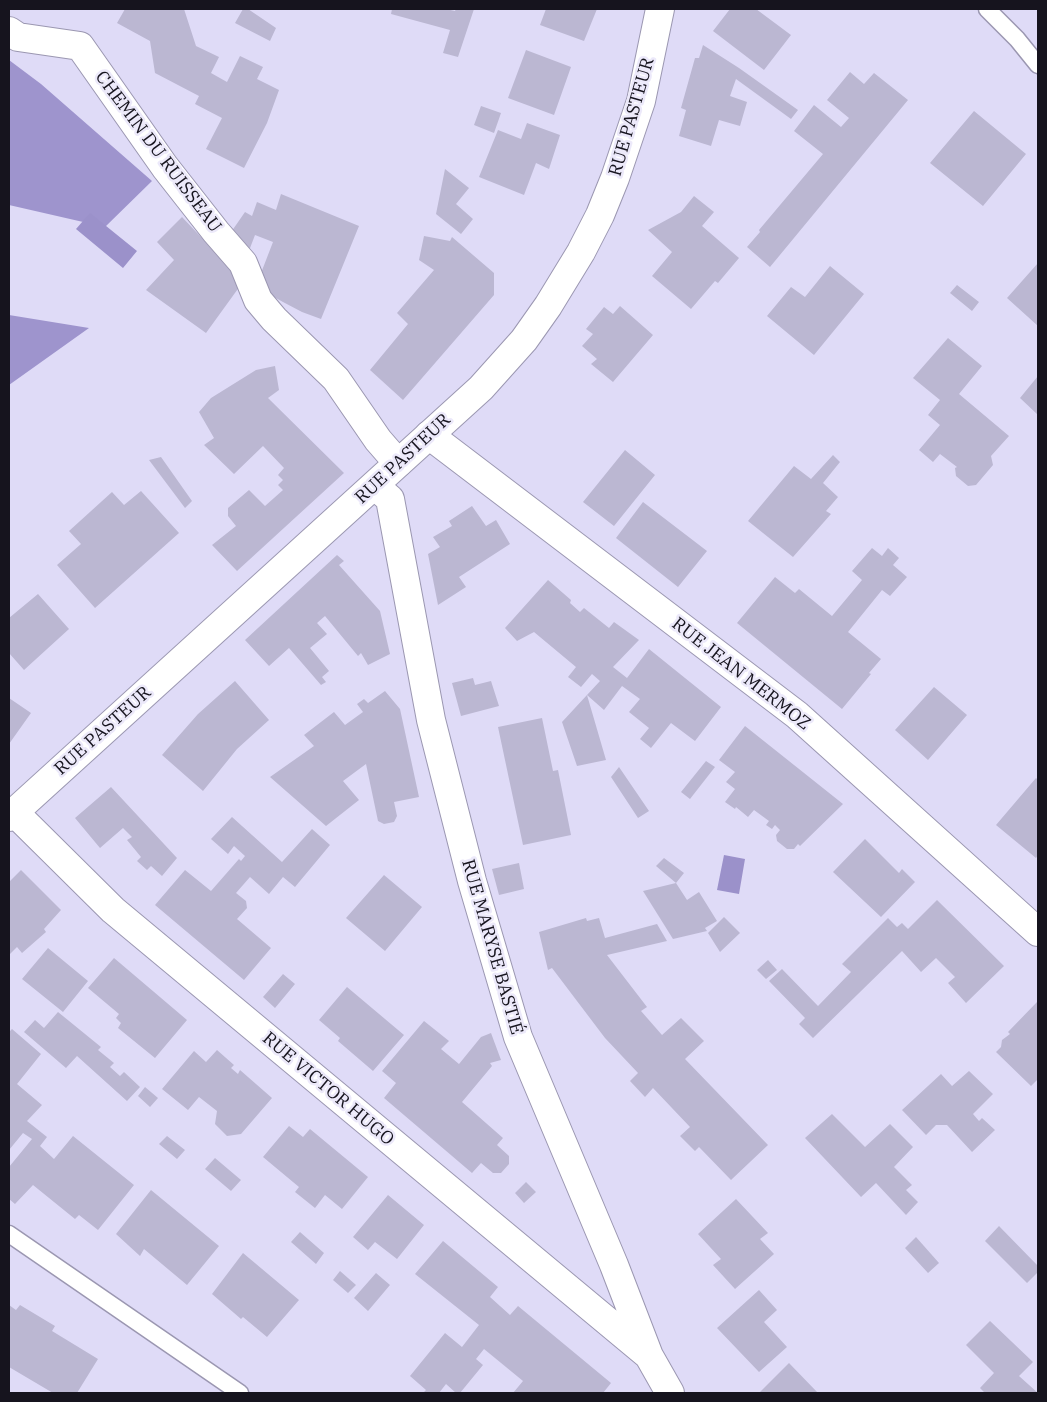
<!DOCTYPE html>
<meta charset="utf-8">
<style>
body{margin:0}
#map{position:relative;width:1047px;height:1402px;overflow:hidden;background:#dfdbf7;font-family:"IBM Plex Serif",serif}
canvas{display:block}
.frame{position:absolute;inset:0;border:10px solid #16141e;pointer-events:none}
</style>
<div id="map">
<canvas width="1047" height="1402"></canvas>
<div class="frame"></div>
</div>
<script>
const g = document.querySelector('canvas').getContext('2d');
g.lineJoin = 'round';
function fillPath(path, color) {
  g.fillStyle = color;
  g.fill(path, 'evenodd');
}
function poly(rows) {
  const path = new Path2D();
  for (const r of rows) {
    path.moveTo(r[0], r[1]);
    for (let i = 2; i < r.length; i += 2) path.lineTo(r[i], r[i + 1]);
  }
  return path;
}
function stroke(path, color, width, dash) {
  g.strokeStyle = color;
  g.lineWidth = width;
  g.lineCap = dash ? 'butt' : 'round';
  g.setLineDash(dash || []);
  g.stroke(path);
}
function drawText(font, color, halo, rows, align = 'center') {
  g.font = font + ' "IBM Plex Serif",serif';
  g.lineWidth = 5;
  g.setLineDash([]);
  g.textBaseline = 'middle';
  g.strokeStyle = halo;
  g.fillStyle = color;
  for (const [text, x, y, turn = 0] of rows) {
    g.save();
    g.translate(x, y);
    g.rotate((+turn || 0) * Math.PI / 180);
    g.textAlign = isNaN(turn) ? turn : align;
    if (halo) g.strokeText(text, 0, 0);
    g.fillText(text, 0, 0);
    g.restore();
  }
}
const forest = poly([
 [9,60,41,84,152,181,105,227,9,205],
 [9,315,89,328,9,385]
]);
const water = poly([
 [90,213,137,251,123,268,76,229],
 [724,855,745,859,739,894,717,890]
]);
const building = poly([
 [125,9,184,9,196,46,219,57,211,73,227,82,240,56,263,67,257,79,279,90,267,123,244,168,206,149,222,118,195,104,199,96,155,73,150,41,117,23],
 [243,9,248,9,276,28,270,41,235,23],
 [392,9,446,9,455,11,456,9,474,9,458,57,443,53,450,30,391,14],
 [546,9,597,9,584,41,540,25],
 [730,9,756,9,791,35,764,70,713,31],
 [703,45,739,68,798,110,791,119,736,79,730,96,747,102,740,126,719,120,711,146,679,136,686,110,681,108,695,58,699,58],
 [526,50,571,67,554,115,508,98],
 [850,72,864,84,874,73,908,100,770,267,747,247,760,232,759,230,823,154,794,131,814,105,841,127,849,118,827,100],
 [481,106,501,113,494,133,474,125],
 [974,111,1026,154,983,206,930,163],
 [527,123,560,135,549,169,536,163,524,195,479,177,498,130,521,139],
 [445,169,469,188,456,204,473,219,461,234,436,214],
 [281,194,359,226,321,319,302,312,283,302,265,292,256,286,273,242,255,235,247,256,227,238,245,212,252,216,257,202,276,210],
 [694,196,714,212,702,226,739,258,718,283,715,281,691,309,652,276,672,252,648,230,681,212],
 [182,217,237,275,240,286,206,333,146,290,174,260,157,242],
 [424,236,450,241,452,237,494,273,494,295,403,400,370,370,408,324,397,313,434,270,419,260],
 [1038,263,1038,326,1007,298],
 [830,266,864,294,814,355,767,316,791,287,805,297],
 [957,285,979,302,972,311,950,293],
 [620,306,653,335,613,382,591,364,597,359,582,346,593,334,586,329,604,307,613,314],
 [948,338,982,366,959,394,1009,436,991,456,993,465,976,485,968,486,956,476,955,468,957,467,940,454,933,462,919,450,940,425,928,415,940,400,913,378],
 [275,366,279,390,268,398,344,473,237,571,212,545,236,526,228,516,228,508,249,490,265,506,283,490,278,485,283,480,278,475,284,468,263,446,234,474,204,445,214,438,199,412,211,398,256,370],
 [1038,376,1038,415,1020,398],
 [625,450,655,475,614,526,583,502],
 [833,455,840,462,823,483,838,497,826,511,831,514,793,557,748,521,794,466,811,479],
 [161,457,192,501,185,508,149,460],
 [141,491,179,533,95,608,57,565,81,544,69,531,112,492,124,505],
 [643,502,707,551,678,587,616,538],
 [472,506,486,526,496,520,510,544,459,577,466,587,438,605,428,554,440,547,433,537,452,526,449,521],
 [872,548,882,556,888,548,899,558,893,565,907,577,890,596,882,590,848,632,881,659,869,673,871,674,842,709,737,623,775,577,795,593,799,589,832,616,862,580,852,571],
 [337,555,344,561,339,565,380,611,390,654,368,665,361,653,358,656,325,616,317,623,327,634,310,648,329,671,322,677,326,682,321,685,289,648,269,666,245,640],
 [548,580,571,600,570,603,580,612,584,608,609,628,614,622,639,640,613,667,627,678,649,649,721,707,695,741,671,723,651,748,640,739,649,728,629,712,640,699,622,686,604,710,587,695,606,760,577,766,562,722,587,695,600,681,592,674,581,687,568,677,576,667,534,632,517,641,505,628],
 [38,594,69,629,24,670,9,653,9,618],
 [473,678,475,685,491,681,499,706,461,716,452,683],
 [235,681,269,720,237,749,203,791,162,755,198,714],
 [934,687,967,715,928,760,895,730],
 [385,691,400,709,419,797,394,802,397,816,394,822,384,824,378,821,366,764,343,781,359,800,326,826,270,777,314,746,304,735,334,712,345,725,363,712,357,704,364,699,368,703],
 [9,698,31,713,9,744],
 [542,718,553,771,558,770,571,835,523,845,498,727],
 [745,726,843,804,800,846,798,844,794,849,787,849,777,841,776,835,780,830,775,825,772,829,766,825,769,821,754,810,748,817,736,807,735,809,725,802,735,789,726,782,735,772,719,760],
 [706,761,715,767,690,799,681,792],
 [619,767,649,811,638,818,611,777],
 [1036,778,1038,780,1038,855,1036,858,996,825],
 [111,787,177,858,162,876,151,866,147,870,137,861,141,857,127,840,132,837,123,828,100,848,75,818],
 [232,817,282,862,312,829,330,845,295,887,283,877,269,894,250,877,236,893,246,901,247,908,237,919,271,948,244,980,155,905,185,870,211,891,239,859,241,861,245,856,234,846,228,854,211,839],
 [865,839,899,873,902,869,915,882,881,917,833,872],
 [664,858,684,873,676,883,656,866],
 [519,863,524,889,499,895,492,869],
 [21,870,61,910,44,929,46,932,22,953,17,947,9,955,9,882],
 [384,875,422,907,385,951,346,918],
 [676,883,687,900,699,892,717,921,705,928,707,931,673,939,643,891],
 [937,900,1004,966,966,1003,948,983,955,977,936,958,921,972,902,951,813,1038,799,1024,805,1018,769,981,782,969,818,1006,851,972,842,964,888,918,897,927,902,923,908,929],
 [724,917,740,933,720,952,708,933],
 [586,918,587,921,599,918,605,938,657,924,667,941,607,955,647,1007,641,1011,662,1035,681,1018,704,1041,685,1059,768,1145,731,1180,699,1147,695,1151,680,1136,690,1127,653,1088,645,1097,630,1081,638,1073,605,1038,552,968,548,970,539,932],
 [48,948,88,981,63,1012,22,979],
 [114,958,187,1020,155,1058,118,1028,121,1023,116,1018,119,1014,88,988],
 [768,960,777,970,766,979,757,970],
 [283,974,295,984,275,1008,263,997],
 [347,987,404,1035,373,1071,338,1041,340,1038,319,1020],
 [1037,1002,1038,1003,1038,1079,1031,1086,996,1052,1001,1047,1002,1040,1010,1034,1008,1032],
 [58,1012,101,1047,98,1050,114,1063,110,1067,120,1076,124,1072,140,1087,127,1101,77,1056,66,1068,24,1032,35,1020,44,1028],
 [424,1021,449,1041,441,1049,459,1064,481,1037,491,1033,501,1060,490,1063,492,1066,462,1102,503,1138,497,1145,509,1156,509,1164,501,1173,493,1173,481,1163,472,1173,384,1098,396,1083,382,1071],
 [12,1029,41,1054,17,1084,42,1105,27,1121,47,1137,40,1146,54,1159,73,1136,134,1185,98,1230,79,1215,75,1219,33,1185,15,1204,9,1199,9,1167,32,1139,23,1133,9,1150,9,1032],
 [217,1050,234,1065,231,1068,238,1074,240,1070,272,1098,241,1134,227,1136,215,1124,217,1111,199,1097,188,1110,162,1089,194,1051,206,1062],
 [969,1071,993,1094,973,1114,979,1121,982,1118,995,1130,972,1152,947,1125,936,1125,926,1135,902,1110,941,1074,952,1086],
 [145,1087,158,1098,150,1107,138,1096],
 [832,1114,865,1147,890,1124,913,1147,894,1167,912,1185,906,1190,918,1202,906,1215,876,1183,861,1197,805,1138],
 [289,1126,303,1137,310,1129,368,1177,342,1209,325,1195,315,1208,295,1192,299,1187,263,1157],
 [167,1136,185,1150,177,1159,159,1144],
 [215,1158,241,1180,231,1191,205,1169],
 [526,1182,536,1192,524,1203,515,1193],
 [151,1190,219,1246,187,1285,144,1249,140,1256,116,1234],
 [388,1195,424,1225,397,1259,375,1242,368,1250,353,1237],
 [736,1199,768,1233,760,1239,774,1254,735,1289,713,1265,721,1259,698,1234],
 [999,1226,1038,1266,1038,1272,1027,1283,985,1241],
 [300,1232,324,1253,316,1264,291,1242],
 [916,1237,939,1263,928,1273,905,1248],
 [443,1241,498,1287,490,1297,510,1315,518,1306,611,1383,603,1393,513,1393,523,1381,484,1349,476,1359,483,1365,460,1393,456,1393,446,1384,439,1393,423,1393,426,1390,410,1376,445,1333,462,1347,479,1325,415,1274],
 [243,1253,299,1300,267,1337,243,1317,241,1319,212,1294],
 [340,1271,356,1285,348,1293,333,1280],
 [376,1273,390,1285,368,1311,354,1298],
 [759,1290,777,1310,764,1322,787,1347,759,1372,717,1328],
 [9,1305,16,1310,20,1305,55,1326,52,1331,98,1359,77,1393,53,1393,9,1367],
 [990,1321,1033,1362,1019,1376,1038,1393,985,1393,980,1388,994,1373,966,1345],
 [789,1363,818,1393,759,1393]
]);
const service = poly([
 [987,9,1017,39,1038,65],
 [9,1234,240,1393]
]);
const minor = poly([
 [9,31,18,37,80,46,165,167,216,232,243,263,258,300,274,319,336,379,378,440,398,463],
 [429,435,797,715,1038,932],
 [375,486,390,499,431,720,472,881,518,1037,614,1265,649,1356,670,1393],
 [14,812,113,910,648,1355]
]);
const tertiary = poly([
 [9,817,481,388,524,340,548,306,581,252,600,215,615,178,641,101,660,9]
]);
const streetNames = [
 ["RUE PASTEUR",632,117,-74],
 ["CHEMIN DU RUISSEAU",158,152,53],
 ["RUE PASTEUR",403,459,-43],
 ["RUE JEAN MERMOZ",741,674,38],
 ["RUE PASTEUR",103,731,-42],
 ["RUE MARYSE BASTIÉ",492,947,74],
 ["RUE VICTOR HUGO",328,1089,40]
];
fillPath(forest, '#9e94cd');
fillPath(water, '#9b91ca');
fillPath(building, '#bbb7d2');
stroke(service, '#9b97b1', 19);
stroke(minor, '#9b97b1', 30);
stroke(tertiary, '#9b97b1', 30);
stroke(service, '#fff', 16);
stroke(minor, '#fff', 28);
stroke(tertiary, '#fff', 28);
drawText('18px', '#16141e', '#ece9fa', streetNames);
</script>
